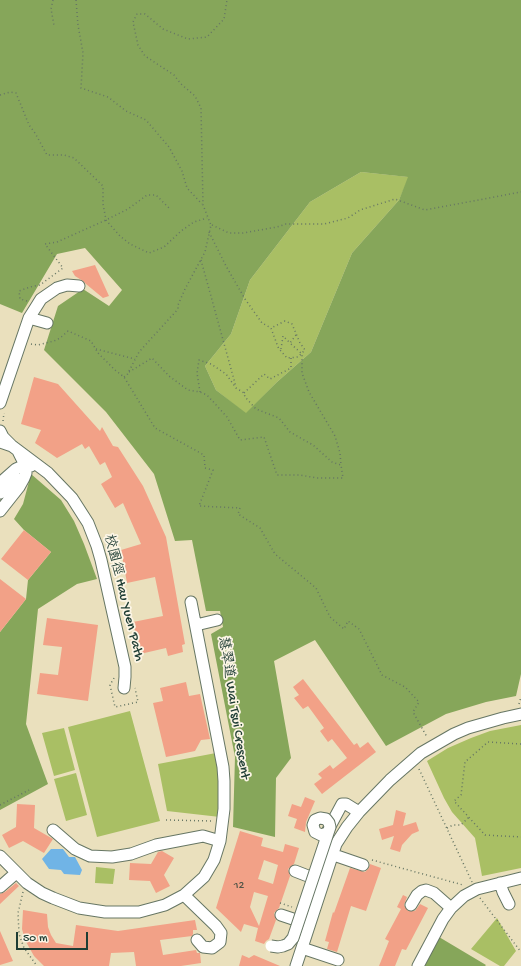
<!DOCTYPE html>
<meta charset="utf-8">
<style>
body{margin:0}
#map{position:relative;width:521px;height:966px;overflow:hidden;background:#eae0bd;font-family:"Gochi Hand",sans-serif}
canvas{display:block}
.scale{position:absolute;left:16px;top:932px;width:72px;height:18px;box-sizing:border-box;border:2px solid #1f3d34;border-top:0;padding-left:5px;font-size:12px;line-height:14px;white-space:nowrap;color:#1f3d34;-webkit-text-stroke:3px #fcf5e5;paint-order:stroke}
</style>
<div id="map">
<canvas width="521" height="966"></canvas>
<div class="scale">50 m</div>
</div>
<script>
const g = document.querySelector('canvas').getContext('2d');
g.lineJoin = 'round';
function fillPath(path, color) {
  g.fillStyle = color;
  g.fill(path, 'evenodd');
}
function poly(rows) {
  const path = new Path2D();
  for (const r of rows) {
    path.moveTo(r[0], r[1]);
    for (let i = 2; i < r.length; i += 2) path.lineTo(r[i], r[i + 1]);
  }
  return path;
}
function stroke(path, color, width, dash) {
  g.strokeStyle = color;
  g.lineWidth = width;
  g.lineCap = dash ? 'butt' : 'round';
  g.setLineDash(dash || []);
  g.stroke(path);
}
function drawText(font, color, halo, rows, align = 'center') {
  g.font = font + ' "Gochi Hand","LXGW WenKai TC",sans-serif';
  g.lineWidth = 3.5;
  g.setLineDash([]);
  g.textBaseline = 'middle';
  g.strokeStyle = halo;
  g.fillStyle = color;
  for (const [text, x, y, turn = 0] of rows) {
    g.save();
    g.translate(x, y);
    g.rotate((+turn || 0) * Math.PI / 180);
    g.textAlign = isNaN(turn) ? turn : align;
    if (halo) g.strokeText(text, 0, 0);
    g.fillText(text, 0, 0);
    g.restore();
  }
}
const green = poly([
 [361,172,409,177,399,200,352,253,311,352,277,382,246,414,216,390,205,366,231,334,250,280,310,202],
 [130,711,160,821,97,837,68,727],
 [521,725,521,868,482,876,475,838,452,812,444,798,427,761,448,748,471,738,490,731],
 [64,728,75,770,54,776,42,733],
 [216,753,220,783,220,817,167,811,158,764],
 [76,773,87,815,66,821,54,779],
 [96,867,115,869,113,884,95,883],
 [497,918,516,951,504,966,500,966,471,949]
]);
const forest = poly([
 [0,0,521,0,521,674,516,696,486,702,446,714,386,746,315,640,274,661,291,758,276,778,275,837,233,827,235,757,211,634,223,627,220,611,206,611,192,540,175,541,154,474,106,412,44,350,58,306,83,289,109,306,122,290,85,248,57,254,22,313,0,304],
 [361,172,408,177,399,200,352,253,311,352,277,382,246,413,216,390,205,366,231,334,250,280,310,202],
 [31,474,61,500,74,521,84,544,97,579,77,584,38,609,26,724,48,784,0,810,0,632,26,599,28,580,51,552,24,530,14,519,23,504],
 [439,937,486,965,485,966,423,966]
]);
const water = poly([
 [51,849,63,849,69,857,75,857,82,870,80,875,64,874,61,870,49,869,42,859]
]);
const building = poly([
 [95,265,109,296,103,298,86,284,83,281,75,276,72,271],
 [34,377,58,384,100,431,102,427,113,446,118,447,143,486,166,537,185,644,182,645,183,652,168,656,166,648,140,654,133,622,163,616,155,577,127,583,121,550,141,544,123,503,115,508,101,484,112,477,105,462,100,465,89,446,85,449,82,444,57,458,35,443,41,430,21,424],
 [24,530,51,552,28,580,1,559],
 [0,579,26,599,0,632],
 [47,618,98,625,88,701,37,694,40,673,58,675,62,647,43,645],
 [303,679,354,745,357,743,360,748,368,742,376,752,322,794,314,784,322,778,318,774,330,765,333,769,347,758,332,739,328,742,320,731,324,728,308,706,303,709,294,698,299,695,293,687],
 [186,682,189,696,200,694,210,739,201,740,195,751,166,757,153,703,163,701,160,688],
 [305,797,315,801,306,822,305,832,294,828,297,819,288,816,292,804,301,807],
 [17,804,35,805,34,828,53,839,44,853,23,841,9,848,2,835,16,827],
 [396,810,406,813,403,826,416,822,419,831,412,834,402,845,400,852,390,849,394,836,382,840,379,829,393,825],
 [240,831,263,838,261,846,283,852,285,844,299,848,294,864,288,869,290,876,279,908,274,913,276,920,269,939,266,941,264,944,255,941,258,928,244,924,241,932,216,908],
 [264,860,278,865,273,884,258,879],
 [254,892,268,896,259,926,250,907],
 [162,851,174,858,164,875,170,886,156,893,150,881,129,880,130,863,151,864,158,852],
 [370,864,381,868,366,911,351,906,337,952,327,949,329,942,325,941,333,912,334,913,350,868,365,872,369,868],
 [16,883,19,886,0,904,0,894,5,892],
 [403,895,407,897,404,905,408,911,415,911,420,904,428,908,406,950,402,949,395,966,379,966,389,941,385,939,401,909,397,907],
 [23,910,47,914,48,927,51,935,56,943,73,946,76,925,118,931,195,920,197,930,193,930,193,934,192,936,160,940,163,955,196,950,197,953,200,953,201,963,181,966,136,966,134,952,111,953,109,966,44,966,34,956,25,940,22,929],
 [0,931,13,961,0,965],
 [242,955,249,958,254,955,280,966,239,966]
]);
const path = poly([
 [53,0,51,9,54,25],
 [76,0,78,25,83,53,81,88,108,97,126,111,146,120,169,147,182,171,187,188,202,204],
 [0,95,10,92,16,93,29,125,35,133,47,155,64,155,74,158,103,186,103,204,106,220,120,236,130,244,149,253,164,247,181,231,194,222,207,218],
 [212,225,229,233,243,233,277,227,286,224,324,224,348,218,360,210,395,199,425,210,521,192],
 [209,232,226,266,245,299,262,323,271,328,278,347,280,350,287,358,298,357,305,350,300,343,292,324,285,321,271,328],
 [201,260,236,387],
 [27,301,20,299,19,291,30,287,40,285,63,268,45,244,57,242,106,220,128,209,147,195,156,195,170,209],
 [31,344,38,345,54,341,60,338,68,331,91,341,98,353,115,370,124,377,155,428,204,455,205,468,213,470,199,506,240,508,238,514,260,528,275,554,316,588,330,617,344,629,348,621,359,629,382,675,405,687,419,702,413,712,427,737],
 [96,349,135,359],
 [281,349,283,336,290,343,296,335],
 [129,372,152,358,169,376,188,390,200,392,207,395,227,417,240,440,264,437,277,475,300,475,317,478,343,478,341,465],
 [124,377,127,375,139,352,178,309,178,305,185,289,205,252,211,225,203,205,201,108,195,96,181,84,174,75,145,56,138,45,133,22,137,14,145,14,163,29,188,39,207,37,224,19,227,0],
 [200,392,197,373,199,360,211,364,226,374,236,388,244,393,245,397,256,409,279,418,290,432,313,445,332,462,341,465,340,453,335,436,309,392,302,373,302,354,290,343],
 [244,393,264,374,270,379,291,368,291,358],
 [3,421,4,413],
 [114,678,110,685,115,707,138,702,135,688],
 [519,704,521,697],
 [521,744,488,742,465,762,461,795,454,801,485,835,521,837],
 [419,769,472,882],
 [0,805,29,790],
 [166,820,212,821],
 [447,828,453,825,461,825,469,817],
 [372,860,463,885],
 [23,892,18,913,19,934,24,948,37,966],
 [480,898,521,952],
 [280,903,292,907]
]);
const minor = poly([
 [29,318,47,323],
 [0,403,29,318,36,307,41,299,57,288,67,285,79,286],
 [0,431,3,437,11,445],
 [0,442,12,446,48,473,72,498,88,523,97,546,101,560,125,667,125,677,124,688],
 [0,483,16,469,25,465,31,466],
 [0,493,12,487,21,479],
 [0,511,19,487,24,478,26,473,25,465,18,451],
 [196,625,217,620],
 [53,830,75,849,90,856,112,857,131,854,156,845,203,836,220,841],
 [327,832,342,804,346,804,359,812],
 [331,854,363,865],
 [0,856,27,883,42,893,53,898,79,908,105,912,139,912,165,905,184,895,204,877,214,860,220,841,224,809,224,781,223,767,191,602],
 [295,871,313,878],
 [500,883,503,892,509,904],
 [0,887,16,873],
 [184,895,216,926,221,933,220,942,212,948,203,947,197,940],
 [411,905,417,895,422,891,426,890,434,893,451,908],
 [281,915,299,921],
 [302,948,338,960],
 [296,966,336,844,347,827,359,812,390,780,421,753,454,734,468,728,503,718,521,714],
 [418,966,443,919,451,908,464,896,477,889,521,878]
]);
const minorBridge = poly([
 [271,946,278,947,283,946,288,944,293,938,330,827,329,823,326,819,320,818,315,820,313,825,315,832,321,835,327,833]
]);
const numberNames = [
 ["12",239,886]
];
const streetNames = [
 ["校園徑 Hau Yuen Path",123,598,76],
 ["慧翠道 Wai Tsui Crescent",233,708,81]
];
fillPath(green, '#a9bf64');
fillPath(forest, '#86a65a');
fillPath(water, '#70b4e6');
fillPath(building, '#f2a187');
stroke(minor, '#667664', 13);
stroke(path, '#667664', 1.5, [1, 3]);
stroke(minor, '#fff', 11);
stroke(minorBridge, '#667664', 13, []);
stroke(minorBridge, '#fff', 11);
drawText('12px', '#545649', null, numberNames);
drawText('14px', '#1f3d34', '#fcf5e5', streetNames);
</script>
